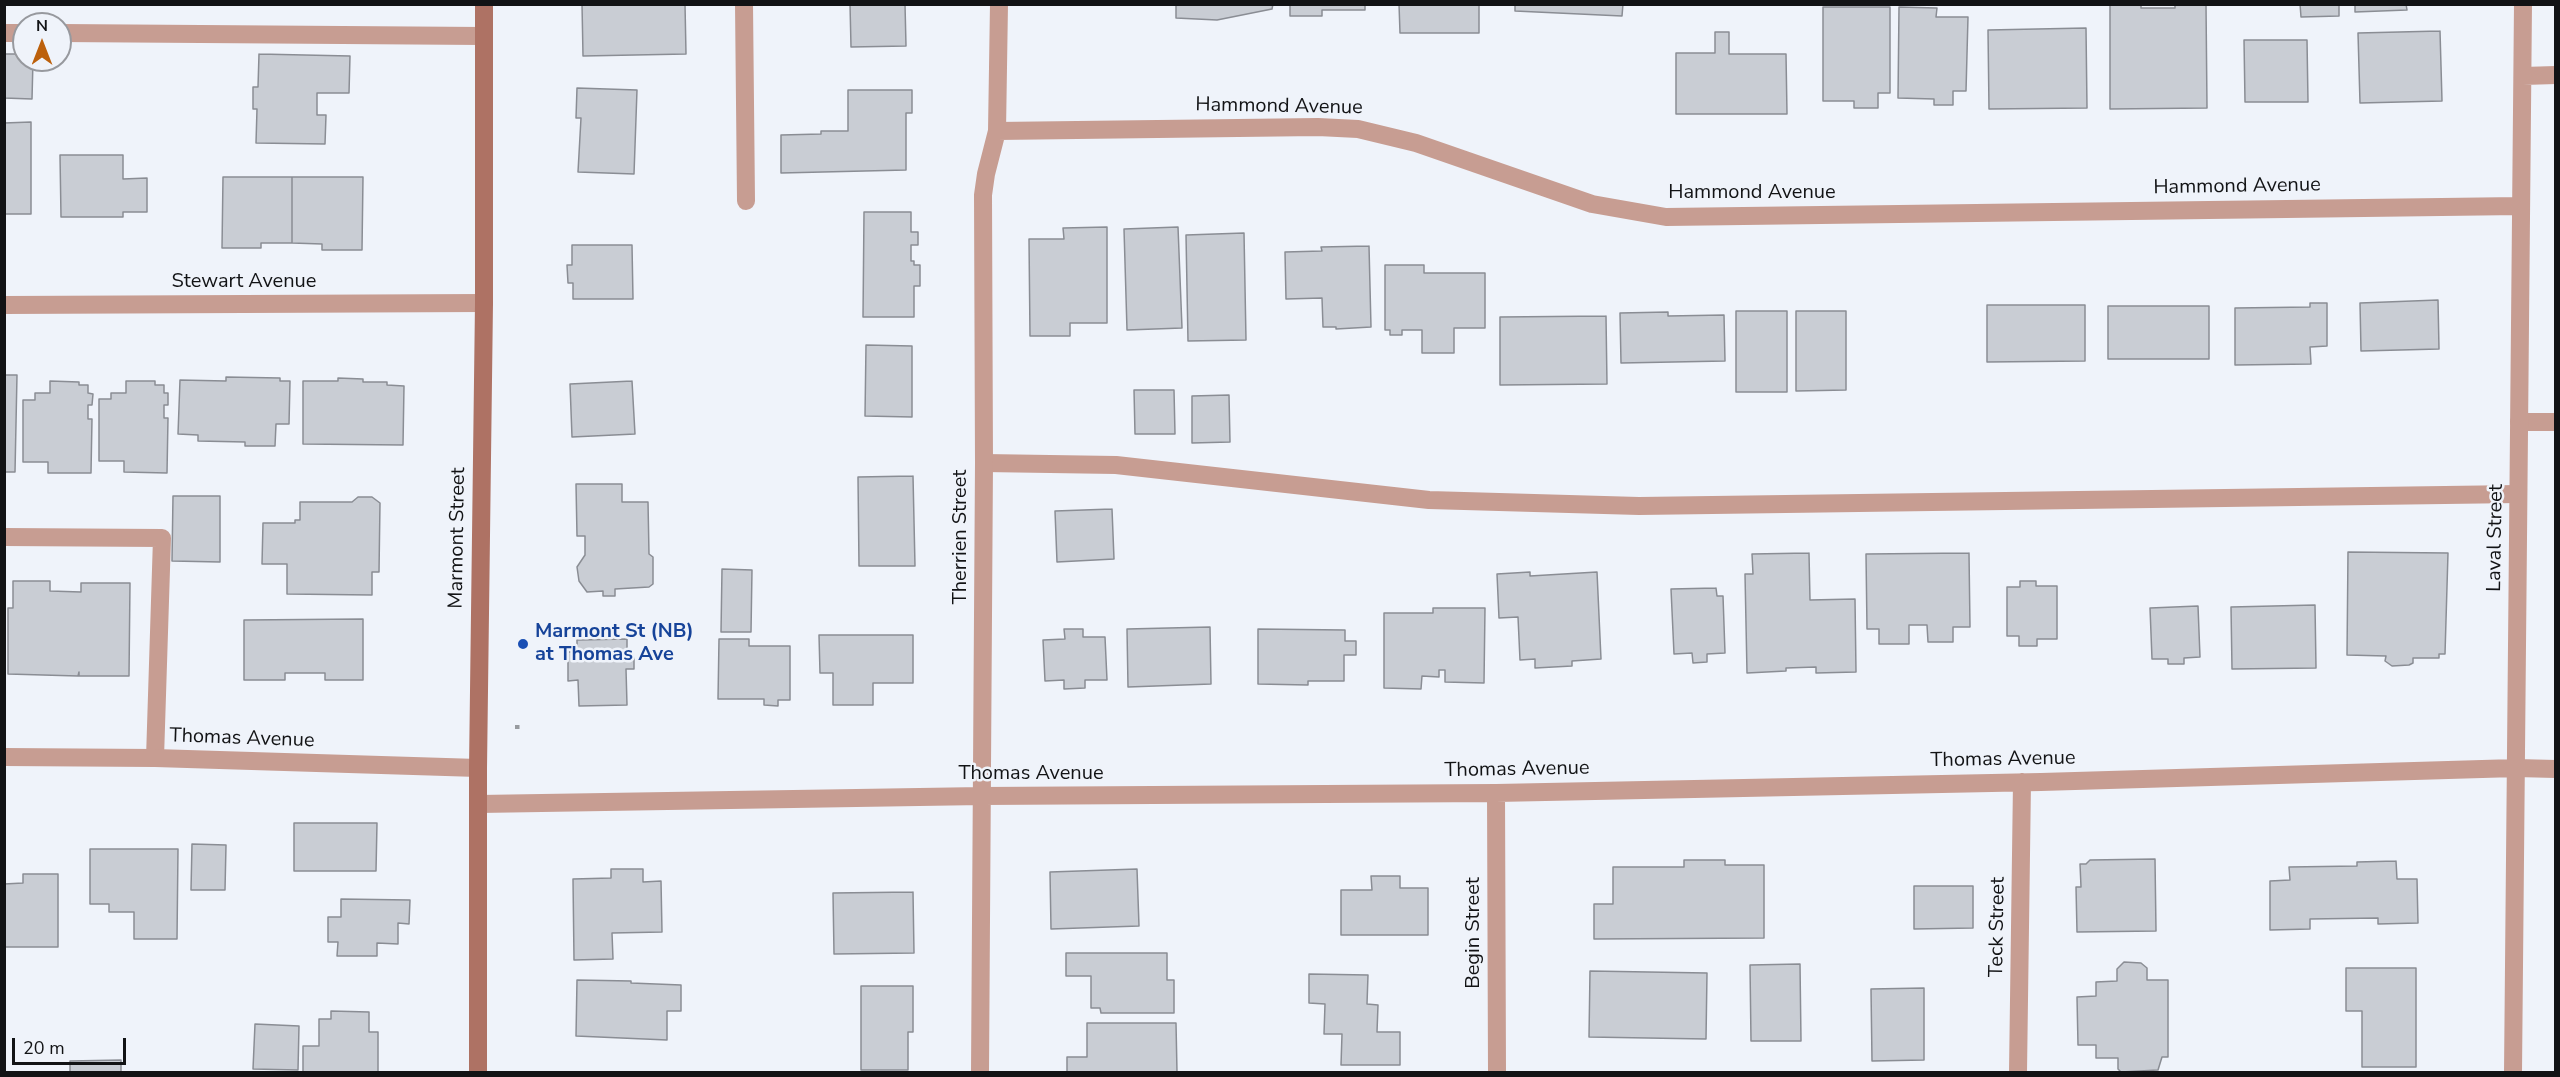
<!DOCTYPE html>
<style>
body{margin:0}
#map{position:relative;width:2560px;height:1077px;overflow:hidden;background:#eff3fa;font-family:"Nunito Sans",sans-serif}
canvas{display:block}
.frame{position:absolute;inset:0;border:6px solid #121315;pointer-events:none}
.north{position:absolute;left:12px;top:12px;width:60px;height:60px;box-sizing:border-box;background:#eff3fa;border:2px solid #97999e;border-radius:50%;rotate:0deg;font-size:16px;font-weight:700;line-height:24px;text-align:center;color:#121315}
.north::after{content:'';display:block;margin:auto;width:21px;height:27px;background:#bc600b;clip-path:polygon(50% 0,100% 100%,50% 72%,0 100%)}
.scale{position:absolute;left:12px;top:1038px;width:114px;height:27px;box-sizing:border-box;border:3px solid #121315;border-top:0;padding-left:8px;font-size:18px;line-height:21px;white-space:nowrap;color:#121315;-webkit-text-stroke:4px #eff3fa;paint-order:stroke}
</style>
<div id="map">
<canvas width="2560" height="1077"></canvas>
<div class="frame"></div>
<div class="north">N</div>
<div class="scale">20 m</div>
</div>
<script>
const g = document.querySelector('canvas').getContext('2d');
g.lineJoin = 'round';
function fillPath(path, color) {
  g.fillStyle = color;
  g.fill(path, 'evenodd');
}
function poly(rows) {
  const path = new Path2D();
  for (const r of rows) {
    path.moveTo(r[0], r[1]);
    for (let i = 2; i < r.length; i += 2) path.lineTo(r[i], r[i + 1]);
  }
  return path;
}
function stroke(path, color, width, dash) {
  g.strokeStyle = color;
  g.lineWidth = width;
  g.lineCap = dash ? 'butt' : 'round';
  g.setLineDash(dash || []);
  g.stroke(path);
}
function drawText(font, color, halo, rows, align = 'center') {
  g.font = font + ' "Nunito Sans",sans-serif';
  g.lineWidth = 5;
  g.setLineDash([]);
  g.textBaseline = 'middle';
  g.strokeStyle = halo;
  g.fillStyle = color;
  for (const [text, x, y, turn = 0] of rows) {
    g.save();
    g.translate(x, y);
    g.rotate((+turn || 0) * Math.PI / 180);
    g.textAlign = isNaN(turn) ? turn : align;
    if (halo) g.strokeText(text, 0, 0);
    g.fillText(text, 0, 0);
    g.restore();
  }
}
const building = poly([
 [582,4,685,4,686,54,583,56,582,4],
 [850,4,905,4,906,46,851,47,850,4],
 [1176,4,1273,4,1272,9,1217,20,1176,18,1176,4],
 [1290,4,1365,4,1365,10,1322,10,1322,16,1290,16,1290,4],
 [1399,4,1479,4,1479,33,1400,33,1399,4],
 [1515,4,1623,4,1622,16,1515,11,1515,4],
 [2110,4,2141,4,2141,8,2175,8,2175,4,2206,4,2207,108,2110,109,2110,4],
 [2300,4,2339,4,2339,16,2301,17,2300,4],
 [2355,4,2406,4,2407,10,2355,12,2355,4],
 [1823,7,1890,7,1890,93,1878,93,1878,108,1854,108,1854,101,1823,101,1823,7],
 [1899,7,1937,8,1936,17,1968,17,1966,91,1953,91,1953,105,1934,105,1934,99,1898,98,1899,7],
 [2086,28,2087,108,1989,109,1988,30,2086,28],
 [2440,31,2442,101,2360,103,2358,33,2440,31],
 [1715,32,1729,32,1729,54,1786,54,1787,114,1676,114,1676,53,1715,53,1715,32],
 [2244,40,2307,40,2308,102,2245,102,2244,40],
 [4,54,24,54,24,60,33,60,32,99,4,98,4,54],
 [259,54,350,56,349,93,317,93,317,115,326,115,325,144,256,143,257,109,253,109,253,87,258,87,259,54],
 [577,88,637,90,634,174,578,172,581,118,576,118,577,88],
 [848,90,912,90,912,113,906,113,906,170,781,173,781,135,821,134,821,131,848,131,848,90],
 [31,122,31,214,4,214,4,123,31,122],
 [60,155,123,155,123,179,147,178,147,212,123,212,123,217,61,217,60,155],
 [223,177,292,177,292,243,261,243,261,248,222,248,223,177],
 [292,177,363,177,362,250,322,250,322,244,292,243,292,177],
 [864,212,911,212,911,232,918,232,918,245,911,245,911,261,914,261,914,265,920,265,920,286,914,286,914,317,863,317,864,212],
 [1107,227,1107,323,1070,323,1070,336,1030,336,1029,239,1064,239,1063,228,1107,227],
 [1178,227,1182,328,1127,330,1124,229,1178,227],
 [1244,233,1246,340,1188,341,1186,235,1244,233],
 [572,245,632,245,633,299,573,299,573,283,568,283,567,265,572,265,572,245],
 [1369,246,1371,327,1336,329,1336,327,1323,327,1322,298,1286,299,1285,252,1322,251,1321,247,1369,246],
 [1385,265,1424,265,1424,273,1485,273,1485,328,1454,328,1454,353,1422,353,1422,330,1402,330,1402,335,1390,335,1390,330,1385,330,1385,265],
 [2438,300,2439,349,2361,351,2360,303,2438,300],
 [2310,303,2327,303,2327,346,2310,347,2311,364,2235,365,2235,308,2310,307,2310,303],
 [1987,305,2085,305,2085,361,1987,362,1987,305],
 [2108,306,2209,306,2209,359,2108,359,2108,306],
 [1736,311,1787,311,1787,392,1736,392,1736,311],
 [1796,311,1846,311,1846,390,1796,391,1796,311],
 [1668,312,1668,316,1724,315,1725,361,1621,363,1620,313,1668,312],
 [1606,316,1607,384,1500,385,1500,317,1606,316],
 [866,345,912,346,912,417,865,416,866,345],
 [4,375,17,375,15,472,4,472,4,375],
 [226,377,280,378,280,381,290,381,289,424,276,424,275,446,245,446,245,442,198,441,198,435,178,434,180,380,226,381,226,377],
 [338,378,363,379,363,382,387,382,387,385,404,386,403,445,303,444,303,381,338,381,338,378],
 [50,381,79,382,79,385,88,385,88,393,93,394,92,405,88,405,88,419,92,419,91,473,48,473,48,462,23,462,23,400,35,400,35,393,50,393,50,381],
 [126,381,155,381,155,385,164,385,164,393,168,393,168,405,164,405,164,418,168,418,167,473,124,472,124,461,99,461,99,399,111,399,111,393,126,393,126,381],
 [632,381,635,434,572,437,570,384,632,381],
 [1134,390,1174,390,1175,434,1135,434,1134,390],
 [1229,395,1230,442,1192,443,1192,396,1229,395],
 [913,476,915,566,859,566,858,477,913,476],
 [576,484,622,484,622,502,648,502,649,554,653,557,653,584,649,587,615,589,615,596,603,596,603,591,587,592,579,581,577,567,585,555,585,536,577,536,576,484],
 [173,496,220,496,220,562,172,561,173,496],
 [358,497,372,497,380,503,379,572,372,572,372,595,287,594,287,564,262,564,263,523,295,523,295,520,300,520,300,502,352,502,358,497],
 [1112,509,1114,559,1057,562,1055,511,1112,509],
 [2348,552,2448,553,2445,654,2439,654,2439,658,2413,658,2413,663,2409,665,2392,666,2385,661,2386,656,2347,655,2348,552],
 [1809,553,1810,600,1855,599,1856,672,1816,673,1816,667,1786,668,1786,671,1747,673,1745,574,1753,574,1752,554,1809,553],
 [1969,553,1970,627,1953,627,1953,642,1928,642,1927,625,1909,625,1909,644,1879,644,1879,629,1867,629,1866,554,1969,553],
 [722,569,752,570,751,632,721,632,722,569],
 [1530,572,1530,576,1597,572,1601,659,1572,661,1572,666,1535,668,1535,659,1520,660,1518,617,1499,618,1497,574,1530,572],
 [13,581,50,581,50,591,81,592,81,583,130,583,129,676,79,676,79,672,78,676,8,674,8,608,13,608,13,581],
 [2020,581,2036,581,2036,586,2057,586,2057,639,2037,639,2037,646,2019,646,2019,636,2007,636,2007,587,2020,587,2020,581],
 [1716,588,1717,596,1723,596,1725,653,1707,654,1707,662,1693,663,1692,653,1674,654,1671,589,1716,588],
 [2315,605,2316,668,2232,669,2231,607,2315,605],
 [2198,606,2200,657,2184,658,2184,664,2168,664,2168,659,2152,659,2150,608,2198,606],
 [1433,608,1485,608,1484,683,1445,682,1445,670,1439,670,1439,677,1422,676,1421,689,1384,688,1384,613,1433,613,1433,608],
 [363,619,363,680,325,680,325,673,285,673,285,680,244,680,244,620,363,619],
 [1210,627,1211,684,1128,687,1127,629,1210,627],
 [1064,629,1083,629,1083,637,1105,637,1107,680,1085,680,1085,688,1064,689,1064,680,1045,681,1043,640,1065,639,1064,629],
 [1258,629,1345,630,1345,641,1356,641,1356,655,1344,655,1344,681,1308,681,1308,685,1258,684,1258,629],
 [819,635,913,635,913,683,873,683,873,705,833,705,833,673,820,673,819,635],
 [627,639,627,658,634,658,634,669,626,669,627,705,579,706,578,680,568,681,568,652,577,652,577,640,627,639],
 [719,639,749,639,749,646,790,646,790,700,778,700,778,706,764,705,764,699,718,699,719,639],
 [294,823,377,823,376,871,294,871,294,823],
 [192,844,226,845,225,890,191,890,192,844],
 [90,849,178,849,177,939,134,939,134,912,109,912,109,904,90,904,90,849],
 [2155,859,2156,931,2077,932,2076,887,2081,887,2080,864,2086,864,2090,860,2155,859],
 [1684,860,1725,860,1725,865,1764,865,1764,938,1594,939,1594,904,1613,904,1613,867,1684,867,1684,860],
 [2396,861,2397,879,2417,879,2418,923,2378,924,2378,918,2310,919,2310,929,2270,930,2270,881,2290,880,2289,867,2357,866,2357,862,2396,861],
 [611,869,643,869,643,882,661,881,662,932,612,933,613,959,574,960,573,879,611,878,611,869],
 [1137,869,1139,926,1051,929,1050,872,1137,869],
 [23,874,58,874,58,947,4,947,4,884,23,883,23,874],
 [1371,876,1400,876,1400,888,1428,888,1428,935,1341,935,1341,890,1372,890,1371,876],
 [1914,886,1973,886,1973,928,1914,929,1914,886],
 [913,892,914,953,834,954,833,893,913,892],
 [341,899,410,900,409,924,398,923,398,944,377,943,377,956,337,956,338,942,328,942,328,917,341,917,341,899],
 [1066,953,1167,953,1167,980,1174,980,1174,1013,1101,1013,1100,1008,1091,1008,1091,976,1066,976,1066,953],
 [2124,962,2141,963,2147,968,2147,980,2168,980,2168,1057,2162,1057,2158,1070,2121,1072,2118,1069,2118,1058,2096,1058,2096,1045,2078,1045,2077,997,2096,996,2096,982,2117,981,2117,969,2124,962],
 [1800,964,1801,1041,1751,1041,1750,965,1800,964],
 [2346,968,2416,968,2416,1067,2362,1067,2362,1011,2346,1011,2346,968],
 [1590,971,1707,973,1706,1039,1589,1037,1590,971],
 [1309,974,1368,975,1367,1004,1378,1005,1377,1032,1400,1032,1400,1065,1341,1065,1342,1034,1324,1034,1325,1004,1309,1003,1309,974],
 [577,980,631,981,631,983,681,985,681,1011,667,1011,667,1040,576,1036,577,980],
 [861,986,913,986,913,1032,908,1032,908,1070,861,1070,861,986],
 [1924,988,1924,1060,1872,1061,1871,989,1924,988],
 [331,1011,369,1012,369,1032,378,1032,378,1072,303,1072,303,1046,319,1046,319,1019,331,1019,331,1011],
 [1087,1023,1176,1023,1177,1072,1067,1072,1067,1057,1087,1057,1087,1023],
 [255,1024,299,1026,298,1070,253,1069,255,1024],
 [121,1060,121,1072,70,1072,70,1061,121,1060]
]);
const path = poly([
 [515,727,523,727]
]);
const lane = poly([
 [744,4,746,201],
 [4,33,24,33],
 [60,33,483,36],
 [2519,422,2556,422],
 [984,463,1116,465,1429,500,1639,506,2518,494],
 [4,537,162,538,155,758]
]);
const street = poly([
 [2523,76,2556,75],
 [997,131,1318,127,1358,129,1416,143,1592,204,1666,217,2519,206],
 [4,305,484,303],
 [4,757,155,758,478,768],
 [1496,793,1497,1072],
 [479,804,982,796,1496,793,2041,782,2516,768,2556,769],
 [980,1072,984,463,983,195,986,174,997,131,999,4],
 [2018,1072,2022,782],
 [2513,1072,2523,4]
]);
const secondary = poly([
 [478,1072,478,768,484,303,484,4]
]);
const markers = [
 [523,644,6,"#1a4fb4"]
];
const streetNames = [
 ["Hammond Avenue",1279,107,1],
 ["Hammond Avenue",2237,187,-1],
 ["Hammond Avenue",1752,193],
 ["Stewart Avenue",244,282],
 ["Therrien Street",961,537,-90],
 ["Marmont Street",458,538,-89],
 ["Laval Street",2496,538,-89],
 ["Thomas Avenue",242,739,2],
 ["Thomas Avenue",2003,760,-1],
 ["Thomas Avenue",1517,770,-1],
 ["Thomas Avenue",1031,774],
 ["Teck Street",1998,927,-89],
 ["Begin Street",1474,933,-90]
];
const transitNames = [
 ["Marmont St (NB)",535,632],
 ["at Thomas Ave",535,655]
];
fillPath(building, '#c9cdd4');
stroke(building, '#8a8d94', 1.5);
stroke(path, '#979a9f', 4, [4.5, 4.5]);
stroke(lane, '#c79d92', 18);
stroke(street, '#c79d92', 18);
stroke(secondary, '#ae7264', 18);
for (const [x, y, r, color] of markers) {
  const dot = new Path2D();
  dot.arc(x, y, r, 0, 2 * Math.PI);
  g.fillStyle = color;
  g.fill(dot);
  stroke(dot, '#eff3fa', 2);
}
drawText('20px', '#121315', '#eff3fa', streetNames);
drawText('bold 20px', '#164399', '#eff3fa', transitNames, 'left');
</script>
